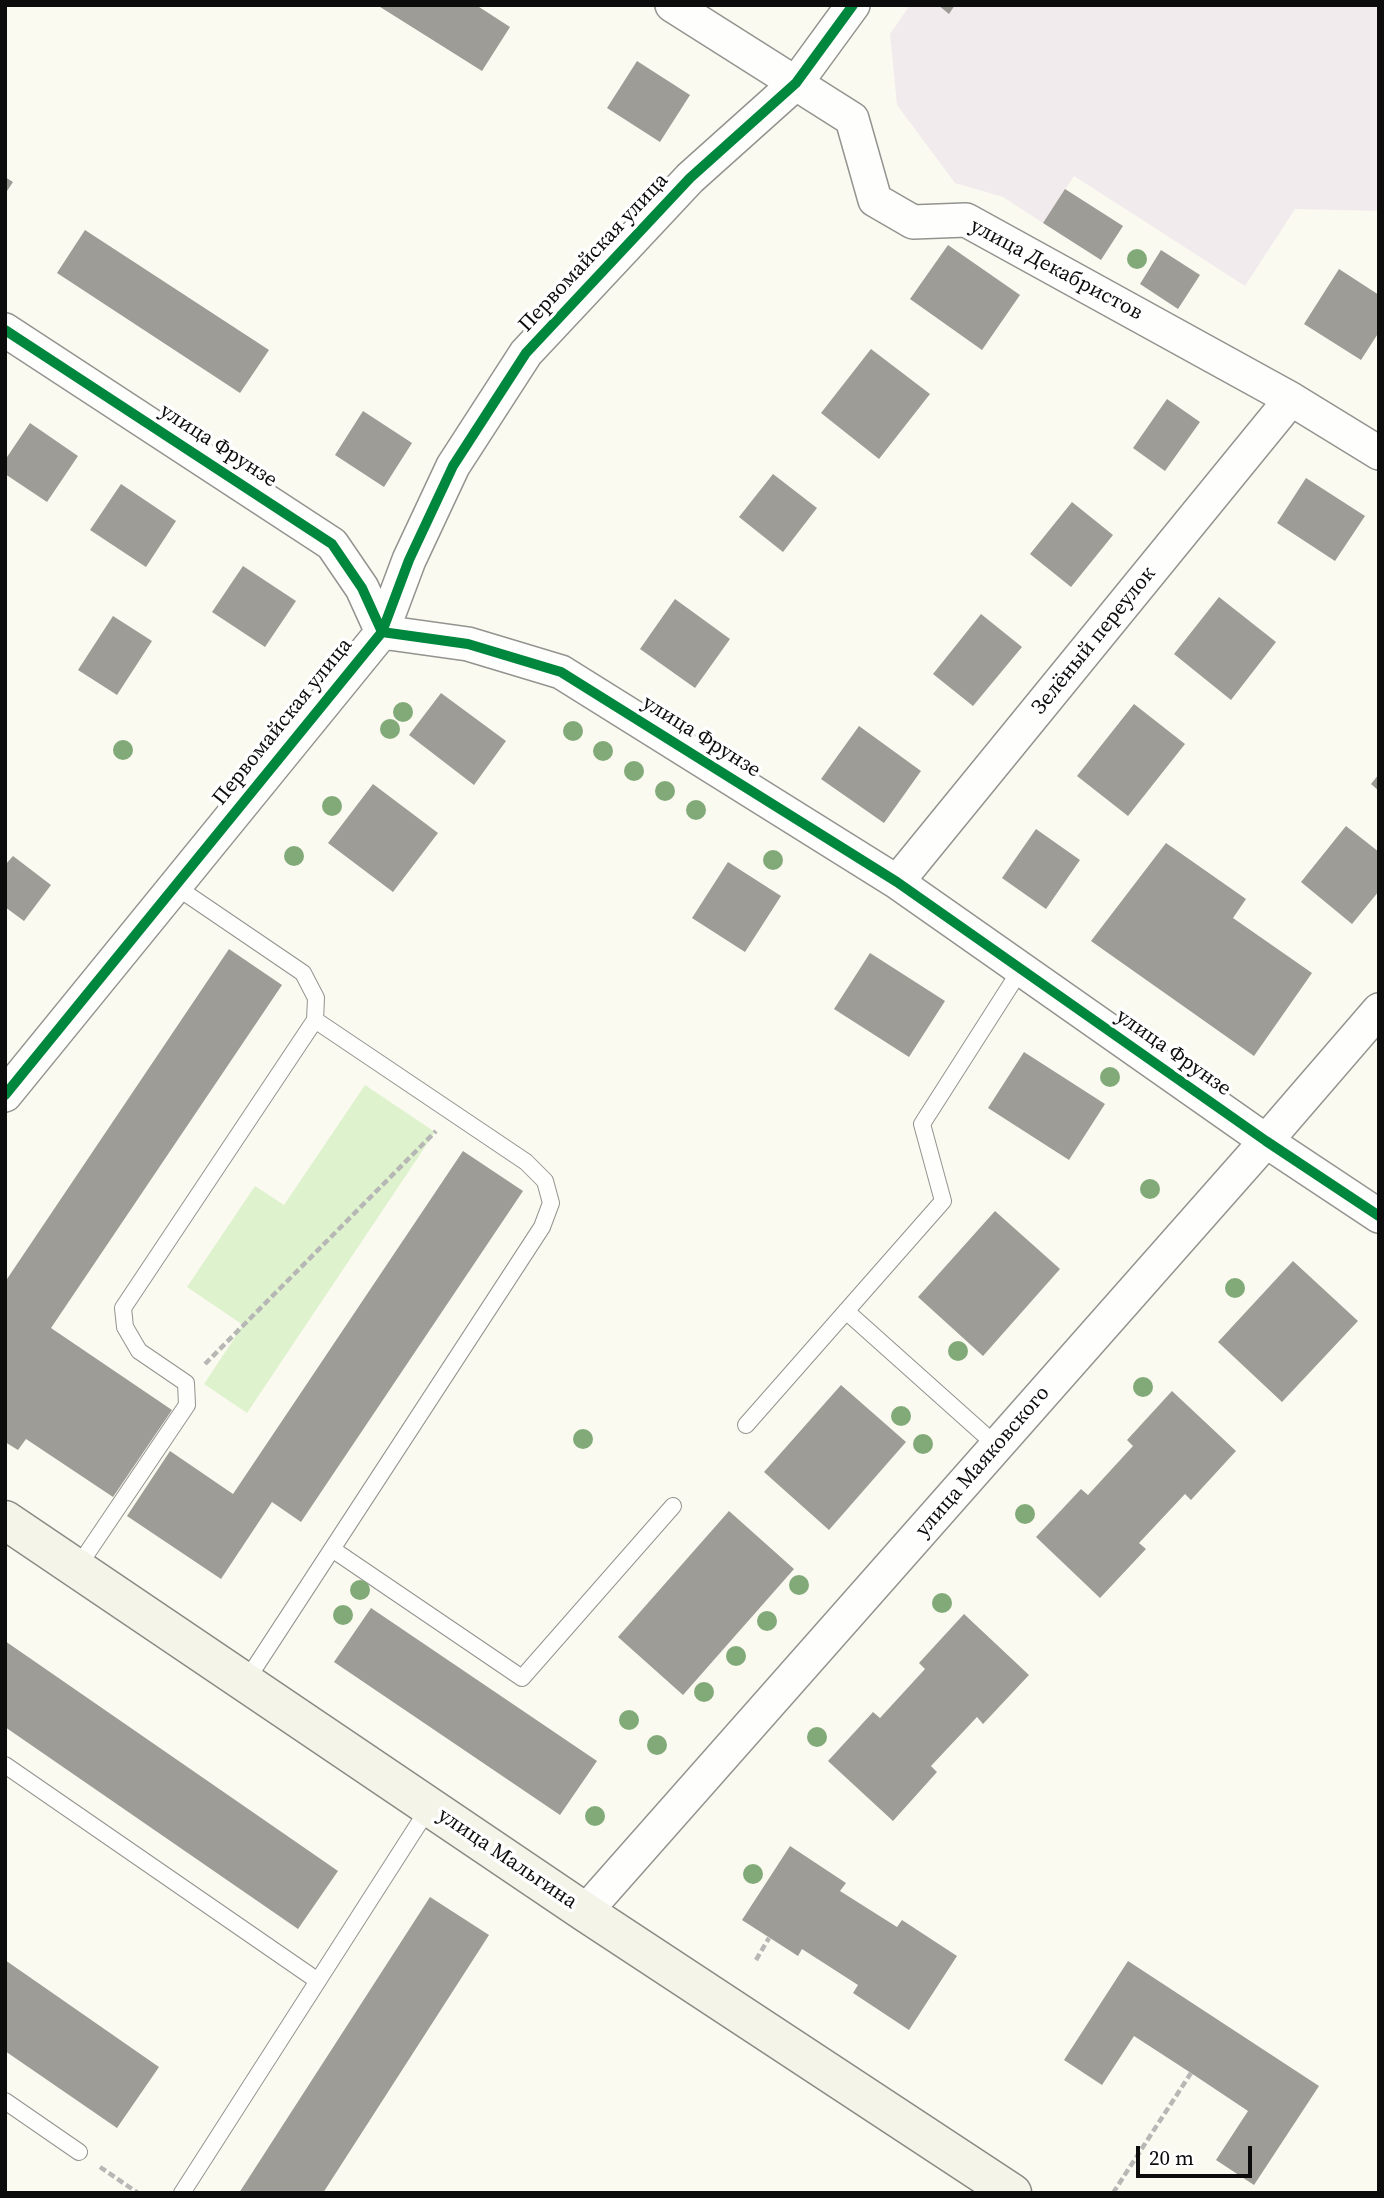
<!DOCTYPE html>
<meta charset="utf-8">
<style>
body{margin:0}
#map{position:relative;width:1384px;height:2198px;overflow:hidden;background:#fafaf0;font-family:"Source Serif 4",serif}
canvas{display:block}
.frame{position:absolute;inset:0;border:7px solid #0c0c0c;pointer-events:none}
.scale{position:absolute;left:1136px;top:2146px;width:116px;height:32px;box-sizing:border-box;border:4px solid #0c0c0c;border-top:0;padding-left:9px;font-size:21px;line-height:24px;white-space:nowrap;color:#0c0c0c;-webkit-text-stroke:5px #fff;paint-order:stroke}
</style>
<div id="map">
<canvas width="1384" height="2198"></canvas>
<div class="frame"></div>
<div class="scale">20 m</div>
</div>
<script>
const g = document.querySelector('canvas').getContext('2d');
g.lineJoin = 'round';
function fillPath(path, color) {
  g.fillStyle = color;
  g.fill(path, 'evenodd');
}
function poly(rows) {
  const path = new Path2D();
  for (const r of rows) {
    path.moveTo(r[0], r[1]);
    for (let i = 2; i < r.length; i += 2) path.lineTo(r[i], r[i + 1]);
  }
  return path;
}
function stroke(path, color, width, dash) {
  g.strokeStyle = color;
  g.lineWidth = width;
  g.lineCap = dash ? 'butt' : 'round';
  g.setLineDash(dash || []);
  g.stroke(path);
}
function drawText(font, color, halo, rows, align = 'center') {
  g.font = font + ' "Source Serif 4",serif';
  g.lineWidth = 7;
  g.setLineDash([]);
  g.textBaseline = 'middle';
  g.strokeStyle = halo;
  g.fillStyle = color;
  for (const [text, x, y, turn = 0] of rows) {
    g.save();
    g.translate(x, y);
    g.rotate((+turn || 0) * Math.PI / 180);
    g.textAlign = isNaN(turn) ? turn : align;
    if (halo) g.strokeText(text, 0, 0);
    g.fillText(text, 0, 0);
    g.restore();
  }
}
const industrial = poly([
 [910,5,938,5,949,13,955,5,1379,5,1379,211,1295,209,1245,286,1074,176,1043,223,1003,197,955,183,897,105,890,34]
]);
const green = poly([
 [365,1085,435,1132,247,1413,204,1384,243,1325,187,1287,255,1186,284,1205]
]);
const building = poly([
 [377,5,476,5,510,27,482,71],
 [938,5,955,5,949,14],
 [637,61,690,95,660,142,607,108],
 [5,177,13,182,5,194],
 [1065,189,1123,226,1101,260,1043,223],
 [85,230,269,350,240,393,57,273],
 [948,245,1020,295,982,350,910,299],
 [1161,250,1200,275,1178,309,1140,284],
 [1339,269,1379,295,1379,332,1361,360,1304,324],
 [871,349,930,394,879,459,821,413],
 [1167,399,1200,422,1165,471,1133,448],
 [363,411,412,443,384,487,335,455],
 [30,423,78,456,47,502,5,474,5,460],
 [773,474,817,508,783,552,739,517],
 [1306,478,1365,516,1335,561,1277,523],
 [121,484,176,521,146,567,90,530],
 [1072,502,1113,535,1071,587,1030,554],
 [243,566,296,601,265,647,212,612],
 [1219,597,1276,642,1231,700,1174,654],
 [675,599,730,639,695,688,640,649],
 [981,614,1022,647,973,706,933,674],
 [113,616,152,641,117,695,78,670],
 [441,693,506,741,474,785,409,735],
 [1134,704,1185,744,1128,816,1077,776],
 [859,726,921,771,884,823,821,779],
 [1379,774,1379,791,1371,784],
 [373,784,438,833,393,892,328,843],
 [1346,826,1379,852,1379,891,1352,924,1301,882],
 [1036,829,1080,860,1046,909,1002,878],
 [1166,843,1246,899,1233,918,1312,973,1254,1056,1091,941],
 [13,856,51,885,24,921,5,907,5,865],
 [728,862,781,896,745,952,692,918],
 [229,949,282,985,51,1328,172,1410,113,1497,26,1439,18,1450,5,1442,5,1282],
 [870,953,945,1001,909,1057,834,1009],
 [1024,1052,1105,1104,1069,1160,988,1108],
 [463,1151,523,1191,301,1522,272,1502,221,1579,127,1516,170,1451,233,1494],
 [995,1211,1060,1269,983,1356,918,1297],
 [1293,1261,1358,1321,1282,1402,1218,1342],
 [841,1385,906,1442,829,1530,764,1472],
 [1172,1391,1236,1451,1191,1500,1185,1494,1139,1543,1146,1549,1100,1598,1036,1537,1081,1489,1088,1495,1133,1446,1127,1440],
 [729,1511,794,1569,683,1695,618,1637],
 [371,1608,597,1761,560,1815,334,1662],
 [964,1614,1029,1675,983,1724,977,1717,931,1766,937,1772,893,1821,828,1761,873,1712,880,1718,925,1669,919,1663],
 [5,1641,338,1871,298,1929,5,1727],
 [790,1846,846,1883,840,1891,897,1927,902,1920,957,1956,909,2030,853,1993,858,1985,802,1949,798,1956,742,1920],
 [430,1897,489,1935,323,2193,239,2193],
 [5,1960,159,2067,117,2128,5,2051],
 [1128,1961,1319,2086,1254,2185,1216,2160,1248,2111,1191,2073,1134,2036,1102,2085,1064,2060]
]);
const path = poly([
 [205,1364,436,1131],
 [756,1960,769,1938],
 [100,2167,138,2193],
 [1113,2193,1191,2073]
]);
const lane = poly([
 [846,1311,997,1446],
 [746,1425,943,1201,922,1124,1021,969],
 [332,1549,522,1678,673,1506],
 [77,1568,187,1405,186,1383,139,1351,125,1327,123,1308,315,1020,316,998,303,973,175,886],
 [246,1681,542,1227,551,1203,545,1181,526,1162,315,1020],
 [5,1765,318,1981],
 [5,2101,79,2152],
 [182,2193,430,1806]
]);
const street = poly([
 [672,5,852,119,875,200,913,222,966,220,1291,399,1379,453],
 [5,330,332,544,362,588,382,632,468,644,561,672,897,882,1266,1141,1379,1216],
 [897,882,1291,399],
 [5,1095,382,632,409,560,453,466,526,353,690,178,796,83,853,5],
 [585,1912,1266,1141,1379,1010]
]);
const secondary = poly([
 [5,1520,585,1912,1012,2193]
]);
const cycleway = poly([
 [5,330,332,544,362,588,382,632,468,644,561,672,897,882,1266,1141,1379,1216],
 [5,1095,382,632,409,560,453,466,526,353,690,178,796,83,853,5]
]);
const trees = [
 [1137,259],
 [403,712],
 [390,729],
 [573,731],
 [123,750],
 [603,751],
 [634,771],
 [665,791],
 [332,806],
 [696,810],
 [294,856],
 [773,860],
 [1110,1077],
 [1150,1189],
 [1235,1288],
 [958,1351],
 [1143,1387],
 [901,1416],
 [583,1439],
 [923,1444],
 [1025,1514],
 [799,1585],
 [360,1590],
 [942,1603],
 [343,1615],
 [767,1621],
 [736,1656],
 [704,1692],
 [629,1720],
 [817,1737],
 [657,1745],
 [595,1816],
 [753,1874]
];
const streetNames = [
 ["Первомайская улица",594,253,-47],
 ["улица Декабристов",1056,270,28],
 ["улица Фрунзе",218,446,33],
 ["Зелёный переулок",1094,641,-51],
 ["Первомайская улица",283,722,-51],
 ["улица Фрунзе",701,737,32],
 ["улица Фрунзе",1173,1053,35],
 ["улица Маяковского",983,1462,-49],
 ["улица Мальгина",507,1859,34]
];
fillPath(industrial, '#f2ebee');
fillPath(green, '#dff2ce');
fillPath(building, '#9d9c96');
stroke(lane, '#93938f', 18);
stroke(street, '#93938f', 36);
stroke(secondary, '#8a8a85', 41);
stroke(path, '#b7b7b5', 4.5, [7, 3.5]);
stroke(lane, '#fefefd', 16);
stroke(street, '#fefefd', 33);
stroke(secondary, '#f4f4e8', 38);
stroke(cycleway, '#00873e', 10);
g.fillStyle = '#82aa79';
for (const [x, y] of trees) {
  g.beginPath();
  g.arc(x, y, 10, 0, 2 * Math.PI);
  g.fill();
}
drawText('21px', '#0c0c0c', '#fff', streetNames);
</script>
